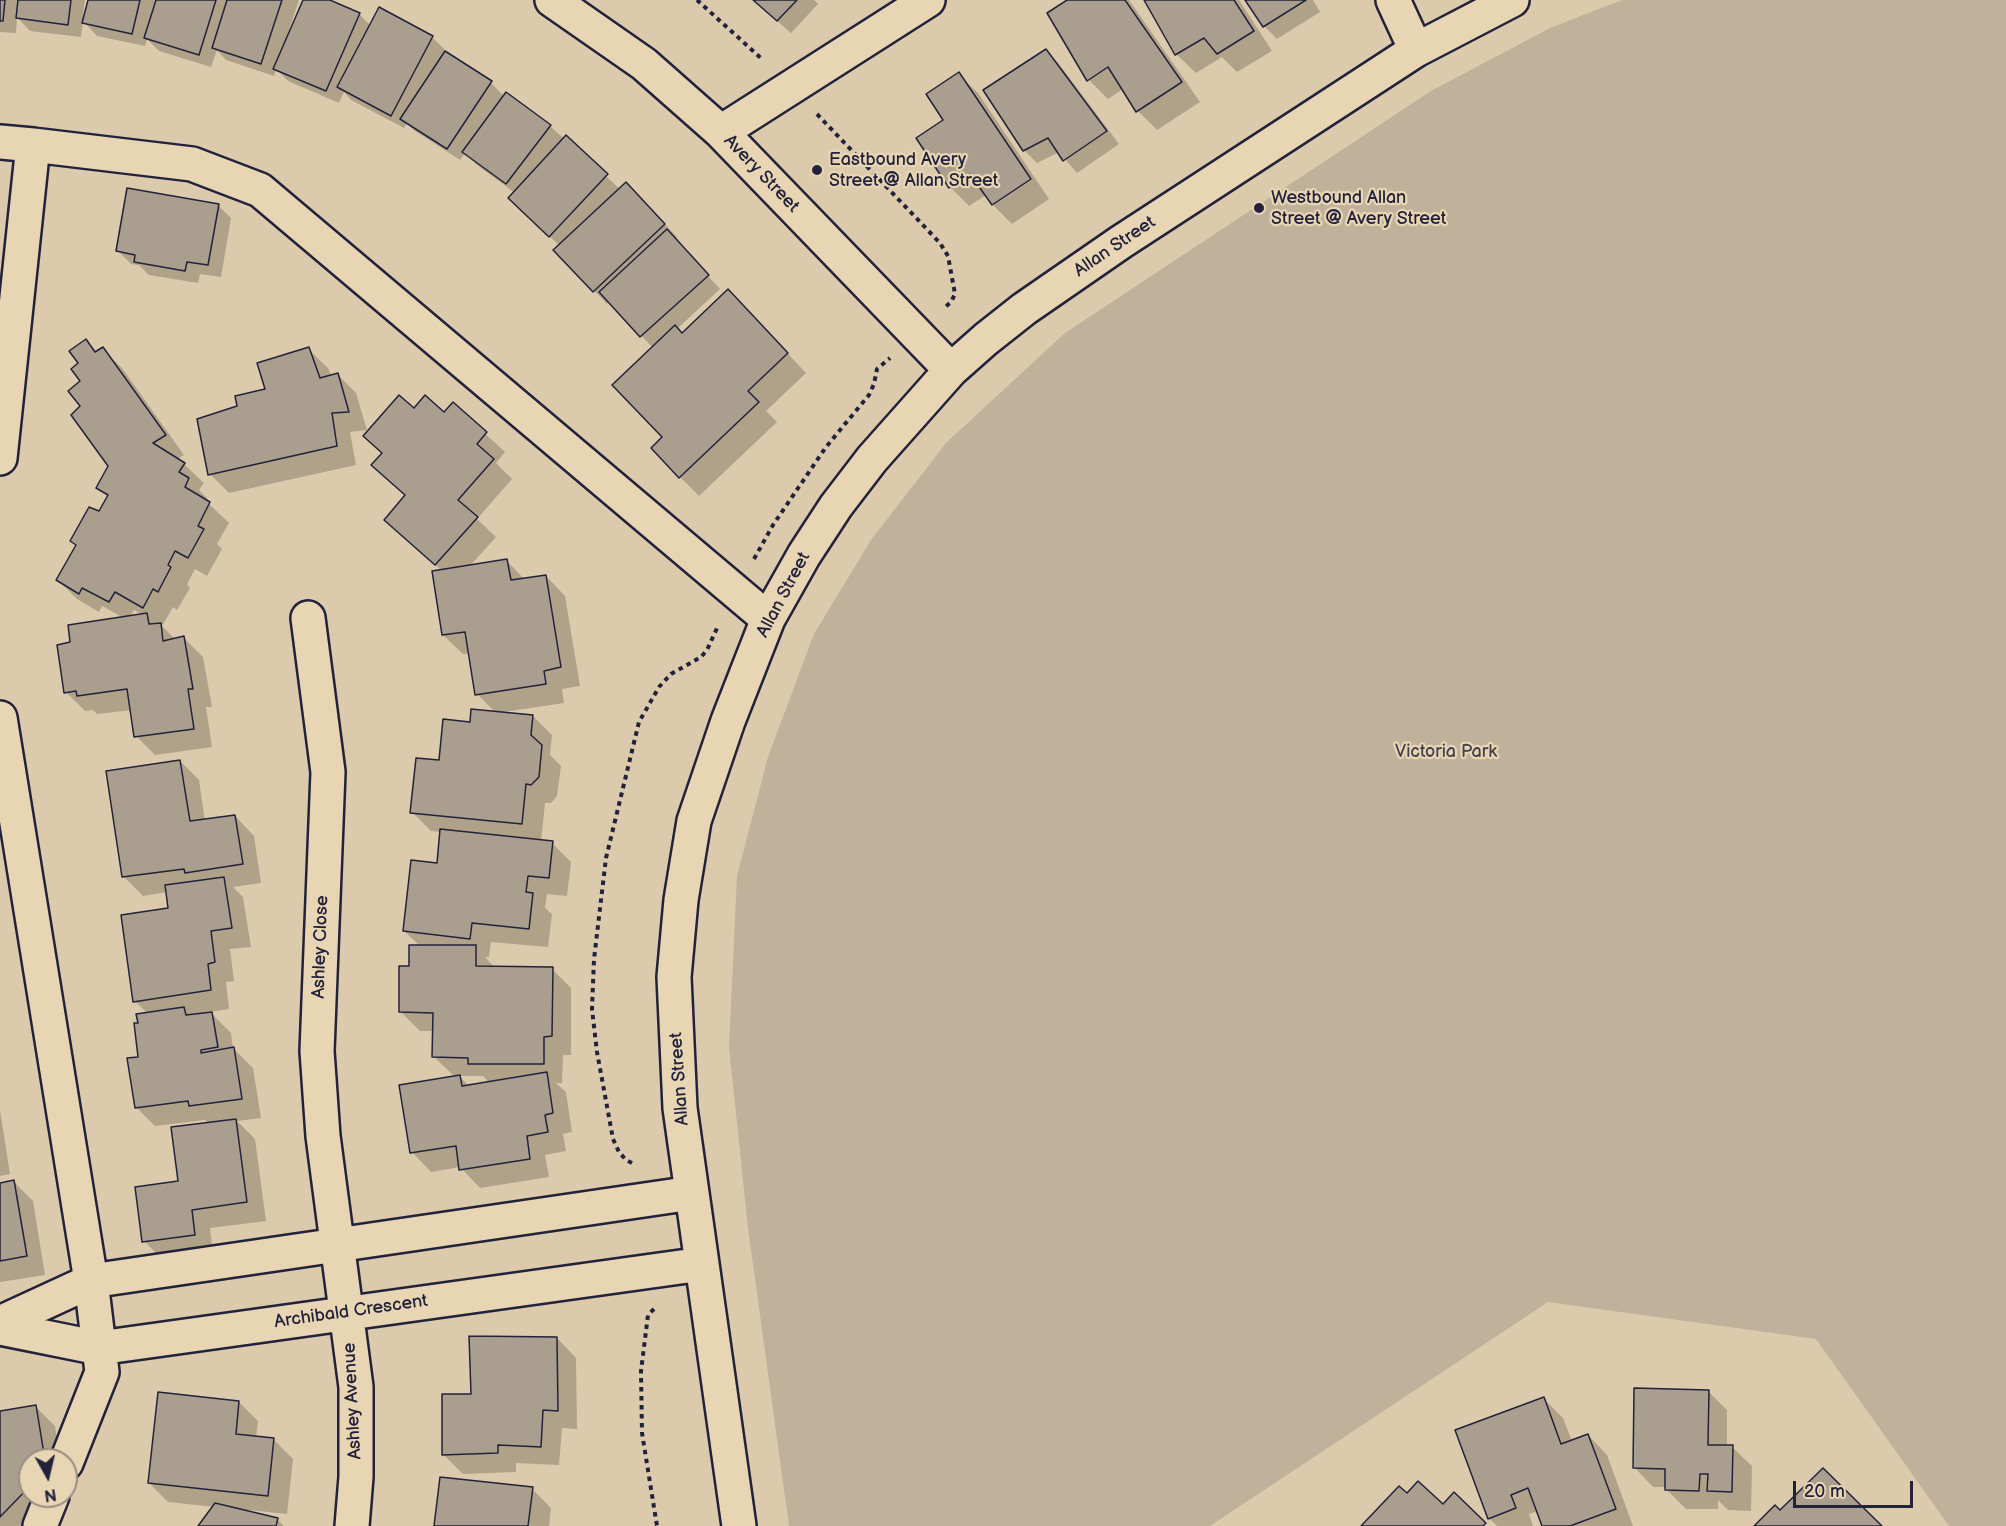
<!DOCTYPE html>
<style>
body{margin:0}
#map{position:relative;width:2006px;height:1526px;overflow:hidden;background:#dccaac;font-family:"Balsamiq Sans",sans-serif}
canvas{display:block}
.north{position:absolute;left:18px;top:1448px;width:60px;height:60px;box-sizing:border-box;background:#e8d5b3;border:2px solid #998d83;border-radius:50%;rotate:172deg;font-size:16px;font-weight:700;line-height:24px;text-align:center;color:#22223b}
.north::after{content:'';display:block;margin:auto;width:21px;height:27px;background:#22223b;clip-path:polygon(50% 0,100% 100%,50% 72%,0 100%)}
.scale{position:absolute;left:1793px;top:1481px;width:120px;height:27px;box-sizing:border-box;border:3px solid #22223b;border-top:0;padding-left:8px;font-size:18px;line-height:21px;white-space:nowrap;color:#22223b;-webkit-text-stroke:4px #e8d5b3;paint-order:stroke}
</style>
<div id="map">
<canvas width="2006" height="1526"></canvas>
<div class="north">N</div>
<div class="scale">20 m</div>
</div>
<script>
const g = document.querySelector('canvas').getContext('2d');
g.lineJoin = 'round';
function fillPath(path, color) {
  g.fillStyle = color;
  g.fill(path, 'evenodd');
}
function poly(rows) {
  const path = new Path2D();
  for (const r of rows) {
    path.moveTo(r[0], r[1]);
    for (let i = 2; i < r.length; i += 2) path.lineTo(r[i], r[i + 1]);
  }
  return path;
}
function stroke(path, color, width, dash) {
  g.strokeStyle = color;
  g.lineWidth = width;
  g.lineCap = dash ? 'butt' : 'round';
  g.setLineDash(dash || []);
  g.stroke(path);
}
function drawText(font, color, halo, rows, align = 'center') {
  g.font = font + ' "Balsamiq Sans",sans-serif';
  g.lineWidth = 4.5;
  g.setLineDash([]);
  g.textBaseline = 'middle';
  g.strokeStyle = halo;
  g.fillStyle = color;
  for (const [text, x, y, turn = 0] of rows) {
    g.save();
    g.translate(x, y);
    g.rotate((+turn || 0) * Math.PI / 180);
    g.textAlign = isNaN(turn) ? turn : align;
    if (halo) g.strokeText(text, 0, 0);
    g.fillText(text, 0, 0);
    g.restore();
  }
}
const green = poly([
 [1622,0,2006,0,2006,1526,1949,1526,1816,1339,1548,1302,1210,1526,789,1526,748,1228,729,1047,737,876,768,757,814,634,871,540,946,443,1065,333,1431,91,1550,28]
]);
const shadow = poly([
 [0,0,85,0,83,15,86,16,89,0,299,0,288,33,290,33,305,0,326,0,359,14,371,26,380,9,432,37,445,50,444,52,491,83,505,97,550,126,620,189,639,197,677,237,675,240,720,289,677,329,683,335,747,310,806,373,766,411,777,422,699,496,680,477,664,437,653,348,609,301,607,304,555,250,560,246,522,211,515,193,477,165,465,153,460,160,415,131,407,123,404,128,351,100,344,92,339,103,288,81,276,69,274,76,226,60,217,50,211,67,159,51,147,39,145,46,97,36,83,21,81,37,30,31,17,17,16,33,0,32],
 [753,0,814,0,818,4,791,33],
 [1070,0,1129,0,1200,102,1157,130,1138,111,1123,89,1108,99,1089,80,1049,13],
 [1146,0,1239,0,1272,51,1237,72,1222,57,1196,73,1176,54],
 [1247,0,1313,0,1320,12,1277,39,1264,26],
 [1046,51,1059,64,1119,144,1077,173,1059,152,1037,163,1024,150],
 [958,74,978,93,1049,199,1012,224,993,205,986,195,969,206,950,187,945,120],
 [218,205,231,218,221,277,200,274,198,283,149,275,139,265,131,264,118,251],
 [86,341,97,352,102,349,122,368,184,455,177,459,184,464,204,483,199,490,207,498,206,501,229,523,217,544,222,549,207,576,195,569,187,584,190,588,177,610,173,607,162,626,176,640,184,638,203,657,212,707,206,707,212,747,155,755,136,736,132,710,97,714,93,710,85,711,66,692,72,644,124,618,102,606,99,612,77,599,58,580,108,497,98,487,110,466,82,406,80,363],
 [134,610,143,615,130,617],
 [308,349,328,368,331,376,337,374,356,393,367,430,350,432,356,465,229,493,210,474,239,407,267,391],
 [453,404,505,452,496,463,512,479,477,519,496,537,469,567,507,561,525,580,546,576,565,596,580,686,562,689,564,703,504,712,533,716,552,735,550,755,561,766,557,796,551,803,545,803,541,842,552,843,571,862,567,896,547,894,545,908,552,914,548,947,491,942,489,957,485,957,495,968,552,969,571,988,571,1055,563,1055,562,1083,556,1083,566,1092,572,1132,563,1134,566,1151,545,1155,549,1177,480,1188,460,1167,431,1172,412,1152,455,1077,434,1057,434,1031,420,1031,401,1012,410,967,421,947,404,931,438,865,441,832,431,831,412,812,440,761,471,723,495,712,477,694,470,653,463,654,443,635,442,571,386,520,406,496,373,465,414,410,444,414],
 [459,1076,483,1076,489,1083,469,1086],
 [180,761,199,780,205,821,235,816,254,836,261,883,233,887,243,897,251,947,230,949,234,981,226,982,229,1009,210,1012,231,1033,233,1048,253,1068,261,1118,237,1121,255,1139,266,1221,210,1228,213,1254,163,1260,144,1241,180,1182,209,1124,205,1120,155,1126,136,1107,140,1024,148,1014,135,1001,169,909,167,892,143,896,124,877],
 [0,1110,10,1174,0,1176],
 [14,1182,33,1201,45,1275,0,1282,0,1184],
 [557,1338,576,1358,577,1429,562,1428,559,1465,516,1463,516,1472,463,1474,444,1455,472,1395],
 [1708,1391,1727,1410,1727,1447,1732,1447,1752,1466,1751,1511,1728,1510,1718,1500,1718,1509,1686,1509,1666,1489,1666,1487,1653,1487,1634,1467],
 [1544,1399,1563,1418,1572,1441,1588,1435,1607,1455,1633,1526,1544,1526,1538,1511,1529,1514,1533,1526,1497,1526,1489,1518],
 [239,1402,258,1421,256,1438,274,1440,293,1459,287,1514,249,1510,248,1512,277,1519,284,1526,200,1526,215,1507,168,1502,149,1483],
 [36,1407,55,1426,60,1460,30,1460,30,1496,58,1496,29,1526,0,1526,0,1413],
 [532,1489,551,1508,549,1526,436,1526]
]);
const building = poly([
 [0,0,5,0,3,21,0,21,0,0],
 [18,0,71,0,68,25,16,18,18,0],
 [88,0,140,0,132,34,82,23,88,0],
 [156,0,216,0,199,55,144,38,156,0],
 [227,0,282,0,261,64,212,48,227,0],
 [303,0,330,0,360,13,326,91,273,69,303,0],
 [753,0,797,0,777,21,753,0],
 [1067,0,1125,0,1182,82,1136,112,1108,67,1087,81,1047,13,1067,0],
 [1144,0,1234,0,1254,31,1217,54,1204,38,1175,55,1144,0],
 [1245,0,1306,0,1263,27,1245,0],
 [379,7,433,36,391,116,337,87,379,7],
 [1046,49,1107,131,1063,161,1048,138,1023,151,983,90,1046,49],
 [445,51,492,81,447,149,400,119,445,51],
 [959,72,1031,179,992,205,970,174,949,188,916,138,943,120,926,94,959,72],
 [506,92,551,125,506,184,462,152,506,92],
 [566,135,608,174,549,237,508,198,566,135],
 [626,182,665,224,593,292,553,250,626,182],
 [127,188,219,204,208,265,187,262,185,271,134,262,135,255,116,251,127,188],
 [667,229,709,275,640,337,599,292,667,229],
 [728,289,788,353,748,391,759,402,679,478,651,448,662,437,612,385,675,325,682,333,728,289],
 [86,339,95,352,103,347,166,435,153,443,185,463,179,472,189,478,185,487,210,502,198,526,204,529,188,558,175,551,168,565,171,567,158,592,153,589,143,608,115,592,109,602,82,588,79,594,56,580,76,545,70,541,89,507,99,511,108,495,96,488,108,466,71,415,80,406,68,391,80,381,71,369,78,363,69,351,86,339],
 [309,347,320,378,338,373,349,412,332,413,337,446,208,475,197,419,237,406,235,396,265,389,257,363,309,347],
 [399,395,414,408,425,395,444,412,453,402,487,432,477,444,494,459,458,500,478,517,435,565,384,520,405,495,371,465,382,453,363,436,399,395],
 [507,559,511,580,546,575,561,667,544,671,546,684,475,695,465,632,442,635,432,571,507,559],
 [147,613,149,624,161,623,163,641,184,636,193,689,188,689,194,729,134,737,127,689,77,696,76,691,64,693,57,645,70,642,68,625,147,613],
 [471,709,533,715,531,735,542,745,539,777,531,785,526,784,522,824,410,813,416,758,439,760,443,719,470,722,471,709],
 [180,760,190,821,235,815,243,864,185,873,184,869,122,877,106,771,180,760],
 [440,829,553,841,549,878,528,876,526,892,533,893,529,929,472,923,470,939,403,931,411,860,437,863,440,829],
 [224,877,232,928,211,931,215,962,208,964,211,990,133,1002,121,915,168,908,165,885,224,877],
 [409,945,476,945,476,966,553,967,552,1036,544,1037,544,1064,468,1064,468,1058,432,1057,433,1013,399,1012,399,966,409,966,409,945],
 [184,1007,186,1015,212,1012,218,1047,201,1050,201,1053,234,1047,242,1099,189,1106,188,1101,135,1108,127,1058,138,1057,134,1023,138,1023,136,1014,184,1007],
 [547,1072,553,1113,545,1115,548,1132,527,1136,530,1159,459,1170,456,1146,410,1153,399,1085,460,1075,462,1086,547,1072],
 [236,1119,247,1202,192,1210,195,1235,142,1242,135,1187,178,1181,171,1127,236,1119],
 [14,1180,27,1256,0,1261,0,1183,14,1180],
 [469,1336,557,1337,558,1411,543,1410,541,1447,498,1445,498,1453,442,1455,442,1394,471,1394,469,1336],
 [1634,1388,1709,1390,1708,1445,1733,1445,1732,1492,1707,1491,1708,1474,1700,1474,1699,1491,1665,1490,1665,1469,1633,1468,1634,1388],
 [158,1392,239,1401,236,1434,274,1438,268,1496,148,1483,158,1392],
 [1544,1397,1561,1444,1588,1434,1616,1509,1570,1526,1542,1526,1528,1488,1511,1495,1516,1508,1488,1519,1455,1430,1544,1397],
 [36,1405,45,1460,30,1460,30,1486,0,1517,0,1411,36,1405],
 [1823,1468,1882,1526,1754,1526,1775,1505,1780,1510,1823,1468],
 [440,1477,533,1487,528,1526,434,1526,440,1477],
 [1418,1481,1443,1504,1454,1492,1486,1523,1483,1526,1361,1526,1399,1486,1407,1493,1418,1481],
 [215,1503,278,1518,276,1526,198,1526,215,1503]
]);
const path = poly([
 [697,0,763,60],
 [817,114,940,243,948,256,955,294,951,302,944,308],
 [754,559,773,525,826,447,869,395,874,384,877,369,890,358],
 [632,1163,626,1160,619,1152,613,1139,597,1052,592,1009,594,959,606,858,639,722,659,687,671,674,701,657,707,650,718,626],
 [654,1309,648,1315,641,1371,642,1433,657,1526]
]);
const minor = poly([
 [552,0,644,64,721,132,951,370],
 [1393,0,1416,50],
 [721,132,928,0],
 [0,142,33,145,192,164,260,190,768,619],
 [0,458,33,145],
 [308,618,328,772,317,1051,323,1136,356,1387,356,1477,352,1526],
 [0,718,91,1281,102,1372,66,1463],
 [0,1323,91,1281,692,1193],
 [0,1328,99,1348,702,1264],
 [40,1526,52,1496],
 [739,1526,680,1108,674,977,681,900,694,821,728,721,768,619,804,555,836,506,872,459,951,370,986,339,1024,309,1121,242,1416,50,1512,0]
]);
const markers = [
 [817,170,6,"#22223b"],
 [1259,208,6,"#22223b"]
];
const poiNames = [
 ["Eastbound Avery",829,160],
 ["Street @ Allan Street",829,181],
 ["Westbound Allan",1271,198],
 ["Street @ Avery Street",1271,219]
];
const streetNames = [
 ["Avery Street",761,174,46],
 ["Allan Street",1115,247,-34],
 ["Allan Street",784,595,-62],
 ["Ashley Close",321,947,-88],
 ["Allan Street",680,1079,-94],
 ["Archibald Crescent",351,1312,-8],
 ["Ashley Avenue",353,1401,-93]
];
const parkNames = [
 ["Victoria Park",1446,752]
];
fillPath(green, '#c0b19b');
fillPath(shadow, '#0003');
fillPath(building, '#aa9e8e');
stroke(building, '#22223b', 1.5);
stroke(minor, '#22223b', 38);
stroke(path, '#22223b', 4, [4.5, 4.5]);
stroke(minor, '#e8d5b3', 33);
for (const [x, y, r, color] of markers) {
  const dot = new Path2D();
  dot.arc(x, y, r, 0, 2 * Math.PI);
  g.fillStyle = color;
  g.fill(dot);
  stroke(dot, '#e8d5b3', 2);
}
drawText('18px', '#22223b', '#e8d5b3', poiNames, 'left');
drawText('18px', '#22223b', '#e8d5b3', streetNames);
drawText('18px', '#423f4e', '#e8d5b3', parkNames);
</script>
